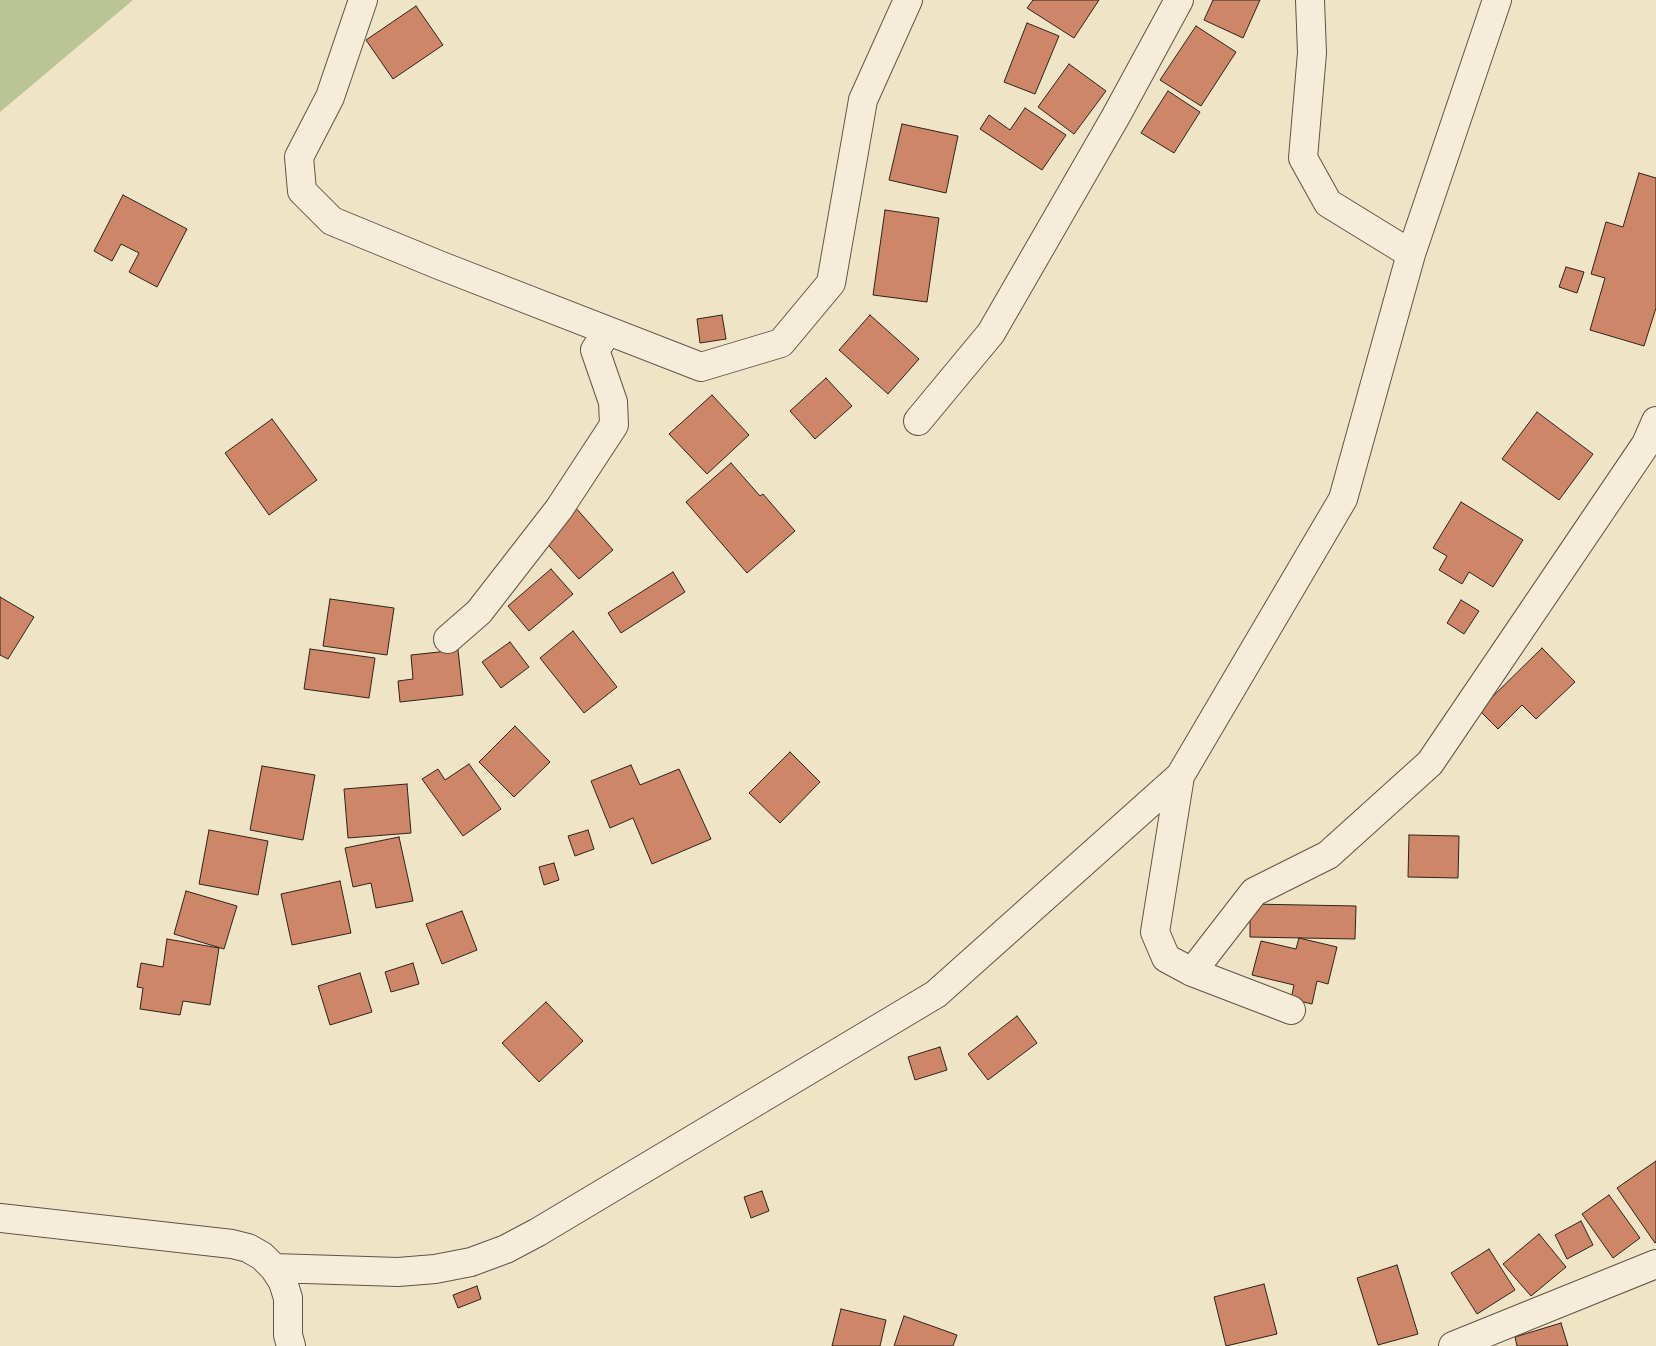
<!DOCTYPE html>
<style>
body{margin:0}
canvas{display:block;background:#efe4c5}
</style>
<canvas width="1656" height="1346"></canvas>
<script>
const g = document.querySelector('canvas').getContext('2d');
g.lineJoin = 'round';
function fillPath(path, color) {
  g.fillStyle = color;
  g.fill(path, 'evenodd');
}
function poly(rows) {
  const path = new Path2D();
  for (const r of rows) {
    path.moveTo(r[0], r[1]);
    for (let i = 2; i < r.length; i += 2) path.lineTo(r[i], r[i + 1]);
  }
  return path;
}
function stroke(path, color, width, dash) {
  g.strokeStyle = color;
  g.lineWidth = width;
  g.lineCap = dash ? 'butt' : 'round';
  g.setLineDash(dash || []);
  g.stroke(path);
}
const green = poly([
 [0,0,133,0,0,112]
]);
const building = poly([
 [1033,0,1099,0,1074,38,1027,8,1033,0],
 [1213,0,1260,0,1243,38,1204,20,1213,0],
 [416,6,443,45,393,79,366,40,416,6],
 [1027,23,1059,36,1035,94,1004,82,1027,23],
 [1196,26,1236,52,1201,106,1160,80,1196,26],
 [1069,64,1106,91,1074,134,1038,107,1069,64],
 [1168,91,1200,112,1174,153,1141,133,1168,91],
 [1025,108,1066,135,1042,170,980,129,989,115,1010,130,1025,108],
 [902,124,958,136,946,193,889,180,902,124],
 [1639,173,1656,178,1656,308,1644,346,1590,330,1605,278,1591,274,1606,222,1623,227,1639,173],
 [123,195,187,229,157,287,129,272,139,253,121,244,112,261,94,251,123,195],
 [885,210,939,218,927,302,873,295,885,210],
 [1566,267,1584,272,1577,293,1559,287,1566,267],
 [722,315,726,339,700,343,697,319,722,315],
 [870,315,919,359,888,394,839,350,870,315],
 [826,378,852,406,815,439,790,411,826,378],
 [712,395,749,435,707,474,669,434,712,395],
 [1537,412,1593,454,1559,500,1502,459,1537,412],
 [272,419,317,480,269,515,225,453,272,419],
 [731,463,760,496,763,494,795,531,747,573,686,502,731,463],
 [1461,502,1523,540,1493,587,1469,572,1462,584,1439,570,1447,556,1433,548,1461,502],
 [575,507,613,550,579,579,541,537,575,507],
 [551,569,573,594,529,631,508,606,551,569],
 [673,572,685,592,621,633,608,613,673,572],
 [0,597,34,617,8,659,0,655,0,597],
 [330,599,394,608,387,655,323,646,330,599],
 [1461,600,1479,611,1464,634,1447,623,1461,600],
 [573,631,617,687,584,713,540,658,573,631],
 [510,642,529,667,501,688,482,662,510,642],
 [1542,648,1575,682,1536,719,1522,705,1498,729,1479,710,1542,648],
 [310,649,375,658,369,698,304,689,310,649],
 [458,650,463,695,400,702,398,681,413,679,411,655,458,650],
 [515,726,550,762,514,797,479,762,515,726],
 [790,752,820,782,780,823,749,793,790,752],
 [469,764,501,809,463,836,422,779,438,769,445,780,469,764],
 [631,765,640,785,679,769,711,839,652,864,633,818,610,828,591,781,631,765],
 [262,766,315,775,303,840,250,830,262,766],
 [407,784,411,833,348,838,344,789,407,784],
 [209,830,268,841,258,895,199,884,209,830],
 [588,830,594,849,575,856,568,836,588,830],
 [1409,835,1459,836,1458,878,1408,877,1409,835],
 [399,837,413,901,376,908,371,883,353,887,345,848,399,837],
 [554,863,559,880,544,885,539,867,554,863],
 [340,881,351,933,292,945,281,894,340,881],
 [186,891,237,906,224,949,174,934,186,891],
 [1250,904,1356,906,1355,939,1250,937,1250,904],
 [462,911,477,950,442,964,426,924,462,911],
 [1299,938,1337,947,1328,984,1317,981,1312,1004,1291,999,1294,985,1252,975,1261,941,1296,949,1299,938],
 [167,939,219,948,210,1005,183,1001,180,1015,140,1009,143,988,137,987,141,963,163,967,167,939],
 [413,963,419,984,391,992,385,972,413,963],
 [360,973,372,1012,330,1025,318,986,360,973],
 [546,1002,583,1041,539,1082,502,1043,546,1002],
 [1017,1016,1037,1043,988,1080,968,1054,1017,1016],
 [940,1047,947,1070,915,1080,908,1057,940,1047],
 [1656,1161,1656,1242,1655,1243,1617,1188,1656,1161],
 [762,1191,769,1211,751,1218,744,1197,762,1191],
 [1609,1195,1640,1238,1613,1258,1582,1214,1609,1195],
 [1581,1221,1593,1245,1567,1259,1555,1235,1581,1221],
 [1539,1234,1566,1267,1531,1296,1503,1264,1539,1234],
 [1489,1249,1515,1290,1477,1314,1451,1273,1489,1249],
 [1397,1265,1418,1334,1378,1345,1357,1278,1397,1265],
 [1264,1284,1277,1334,1226,1346,1214,1297,1264,1284],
 [477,1286,481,1299,458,1308,453,1295,477,1286],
 [841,1309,886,1320,880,1346,832,1346,841,1309],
 [904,1316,957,1335,953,1346,894,1346,904,1316],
 [1561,1323,1568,1346,1517,1346,1515,1337,1561,1323]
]);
const minor = poly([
 [363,0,330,97,299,157,302,191,332,221,439,265,701,367,781,343,831,283,863,100,908,0],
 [1310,0,1312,53,1303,158,1328,203,1411,254],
 [918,421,991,333,1116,116,1179,0],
 [448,639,479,612,559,509,614,425,613,402,595,350,608,331],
 [1180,776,1155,932,1166,958,1192,972,1254,892,1328,855,1430,763,1646,444,1656,421],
 [1192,972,1291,1010],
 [0,1218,232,1244,248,1248,262,1256,274,1268,283,1282,288,1298,288,1335,291,1346],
 [274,1268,398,1272,435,1269,471,1262,506,1249,538,1232,936,994,1180,776,1343,499,1411,254,1497,0],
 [1453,1346,1656,1264]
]);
fillPath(green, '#bac494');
fillPath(building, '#cd8667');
stroke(building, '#2f231d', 1);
stroke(minor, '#5f5347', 30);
stroke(minor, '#f5edd9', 28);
</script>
